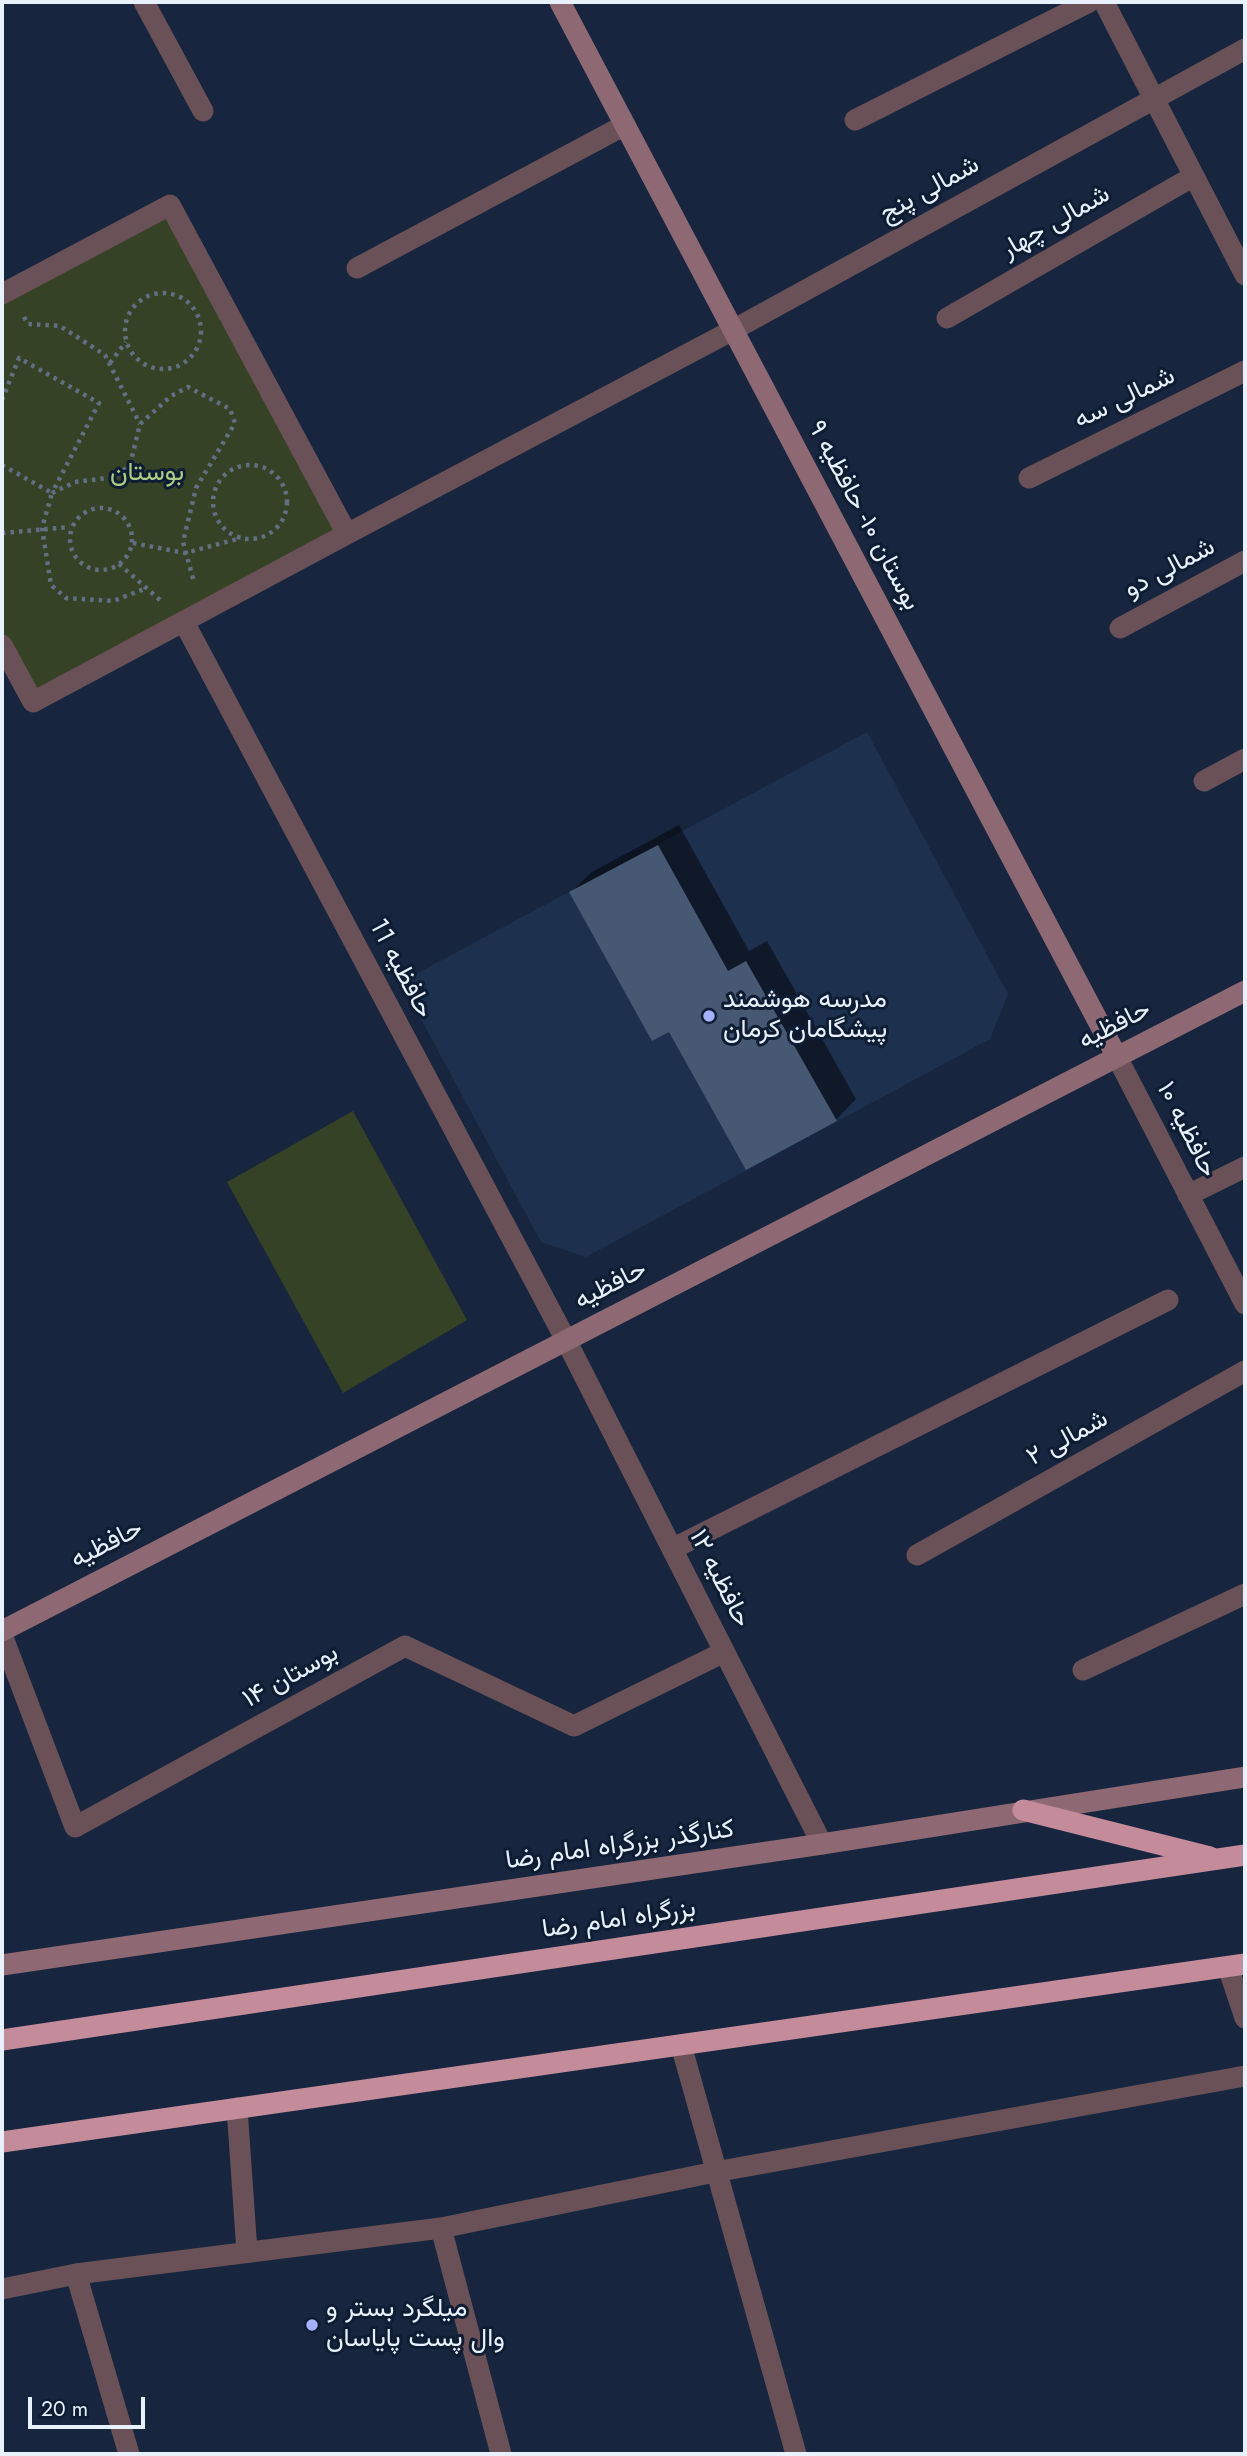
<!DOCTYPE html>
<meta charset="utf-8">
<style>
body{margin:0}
#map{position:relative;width:1247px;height:2456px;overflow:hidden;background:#17263e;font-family:Jost,sans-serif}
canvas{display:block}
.frame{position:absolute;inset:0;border:4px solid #e8f1fe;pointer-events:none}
.scale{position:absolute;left:28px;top:2397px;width:117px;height:32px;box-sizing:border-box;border:4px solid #e8f1fe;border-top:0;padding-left:9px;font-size:21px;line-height:24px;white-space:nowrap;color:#e8f1fe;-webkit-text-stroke:5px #0e1d33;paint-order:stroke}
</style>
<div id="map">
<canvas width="1247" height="2456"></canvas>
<div class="frame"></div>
<div class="scale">20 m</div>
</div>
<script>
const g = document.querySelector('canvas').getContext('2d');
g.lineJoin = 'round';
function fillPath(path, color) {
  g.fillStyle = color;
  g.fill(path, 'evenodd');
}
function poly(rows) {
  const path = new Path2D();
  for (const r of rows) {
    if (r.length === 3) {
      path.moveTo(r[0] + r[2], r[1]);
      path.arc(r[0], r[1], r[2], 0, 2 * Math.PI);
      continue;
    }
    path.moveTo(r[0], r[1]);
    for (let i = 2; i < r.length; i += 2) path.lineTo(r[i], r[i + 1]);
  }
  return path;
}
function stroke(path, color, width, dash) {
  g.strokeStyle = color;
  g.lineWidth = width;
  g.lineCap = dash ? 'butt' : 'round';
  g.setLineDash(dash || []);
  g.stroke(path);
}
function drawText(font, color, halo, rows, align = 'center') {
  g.font = font + ' Jost,Vazirmatn,sans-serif';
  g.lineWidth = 6;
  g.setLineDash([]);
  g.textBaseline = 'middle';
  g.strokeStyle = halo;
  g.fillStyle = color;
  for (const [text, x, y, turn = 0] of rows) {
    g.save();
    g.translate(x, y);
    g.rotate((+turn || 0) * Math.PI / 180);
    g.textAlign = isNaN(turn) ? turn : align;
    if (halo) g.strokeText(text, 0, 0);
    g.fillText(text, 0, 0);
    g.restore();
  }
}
const built = poly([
 [867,732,1008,994,990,1039,586,1257,541,1242,401,982]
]);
const green = poly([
 [169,209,343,533,34,699,2,640,2,299],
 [353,1111,467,1320,343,1393,227,1182]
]);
const shadow = poly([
 [679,825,749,951,767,941,856,1099,836,1120,669,1030,571,892,592,872]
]);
const building = poly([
 [658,845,728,971,746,961,837,1121,746,1170,669,1032,652,1041,569,892]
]);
const path = poly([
 [163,331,38],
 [24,317,28,324,60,326,105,355,140,424],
 [110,363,126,342],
 [2,400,19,358,99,403,52,493],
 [2,465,52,493,42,528,51,585,66,598,113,601,147,588],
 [250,502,37],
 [52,493,75,482,115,477,130,465,140,424,171,396,188,387,230,409,235,423,196,488,183,542,194,582],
 [101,539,31],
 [2,533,70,527],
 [133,543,185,553,241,538],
 [119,564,160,600]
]);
const street = poly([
 [144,2,203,111],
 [1104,2,1245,275],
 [855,120,1089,2],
 [357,268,625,125],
 [2,294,170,205,347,534,33,702,2,645],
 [947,318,1194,176],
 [1029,478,1245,371],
 [347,534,733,330,1245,49],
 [185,624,566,1340,822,1844],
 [1120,628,1245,561],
 [1204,781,1245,759],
 [1117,1057,1245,1304],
 [1188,1195,1245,1167],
 [672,1549,1168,1300],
 [917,1555,1245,1371],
 [2,1635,75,1827,405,1646,574,1726,724,1652],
 [1083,1670,1245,1594],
 [1228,1967,1245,2018],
 [681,2045,796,2454],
 [237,2108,247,2252],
 [441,2228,501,2454],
 [76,2274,129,2454],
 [2,2289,76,2274,441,2228,715,2172,1245,2076]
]);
const secondary = poly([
 [560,2,1117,1057],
 [2,1631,1245,991],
 [2,1965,822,1844,1245,1777]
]);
const highway = poly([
 [1023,1810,1210,1857],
 [2,2040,1245,1855],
 [2,2142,1245,1964]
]);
const markers = [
 [709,1016,7,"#a6b1fc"],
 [312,2325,7,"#a6b1fc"]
];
const streetNames = [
 ["شمالی پنج",930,190,-29],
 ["شمالی چهار",1056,223,-30],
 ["شمالی سه",1125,399,-26],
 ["بوستان ۱۰- حافظیه ۹",863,516,62],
 ["شمالی دو",1170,569,-28],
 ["حافظیه 11",400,969,62],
 ["حافظیه",1115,1026,-27],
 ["حافظیه ۱۰",1186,1130,63],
 ["حافظیه",611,1286,-27],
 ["۲ شمالی",1068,1439,-29],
 ["حافظیه",107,1545,-27],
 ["حافظیه ۱۲",719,1579,63],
 ["بوستان ۱۴",291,1677,-29],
 ["کنارگذر بزرگراه امام رضا",620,1846,-8],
 ["بزرگراه امام رضا",619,1920,-8]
];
const parkNames = [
 ["بوستان",147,474]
];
const poiNames = [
 ["مدرسه هوشمند",723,1001],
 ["پیشگامان کرمان",723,1031],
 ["میلگرد بستر و",326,2310],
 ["وال پست پایاسان",326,2340]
];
fillPath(built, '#1d304d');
fillPath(green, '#364225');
fillPath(shadow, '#0007');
fillPath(building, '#475873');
stroke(path, '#626f83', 4.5, [3.5, 5]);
stroke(street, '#695157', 21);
stroke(secondary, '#8e6973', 21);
stroke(highway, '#c48b9b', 21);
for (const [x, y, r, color] of markers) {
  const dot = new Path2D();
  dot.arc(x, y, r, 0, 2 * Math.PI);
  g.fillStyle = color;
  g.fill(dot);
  stroke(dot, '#0e1d33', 2.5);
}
drawText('26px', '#e8f1fe', '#0e1d33', streetNames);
drawText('26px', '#aecc83', '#0e1d33', parkNames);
drawText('26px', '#e8f1fe', '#0e1d33', poiNames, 'left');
</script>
